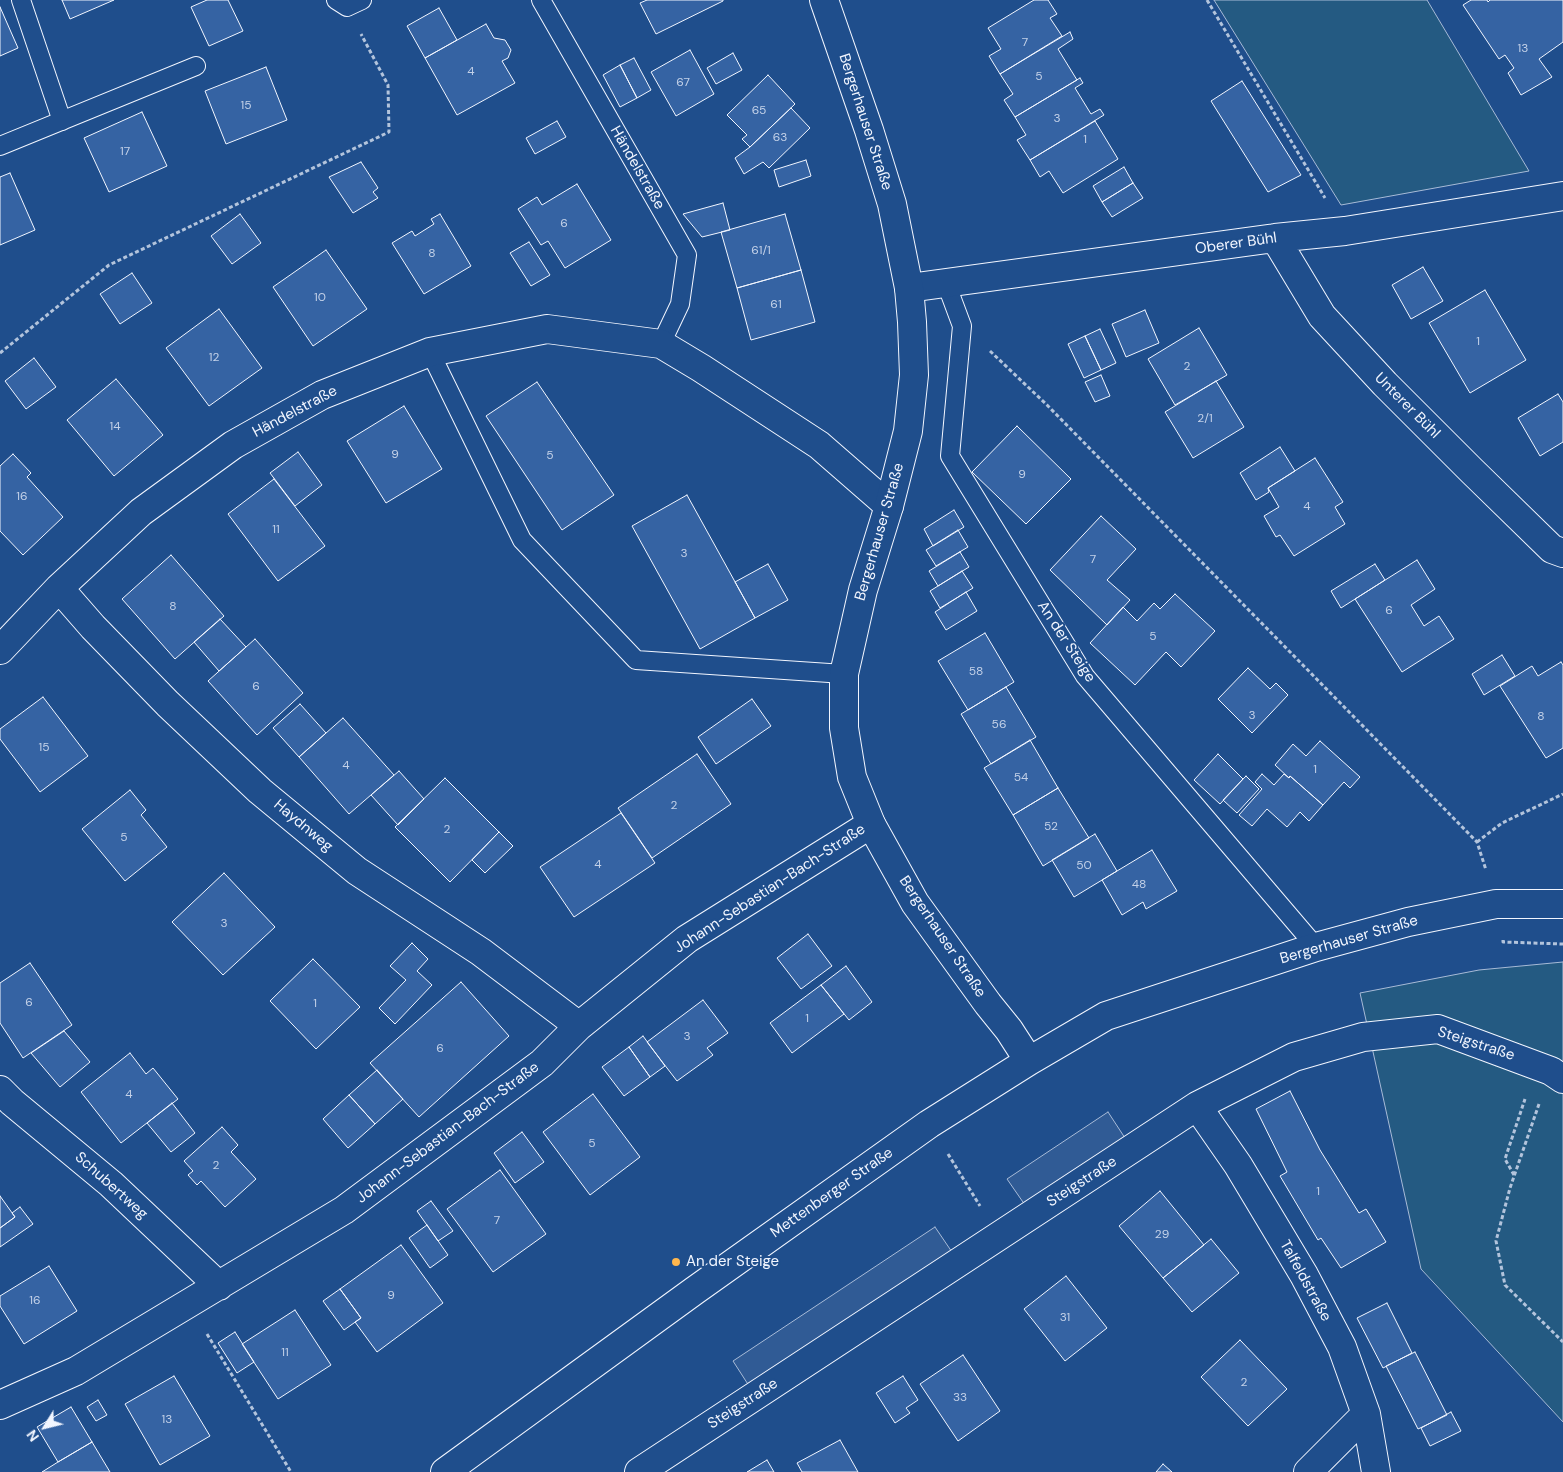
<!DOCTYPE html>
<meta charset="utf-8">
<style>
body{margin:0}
#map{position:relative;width:1563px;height:1472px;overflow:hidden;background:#1f4e8c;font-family:"DM Sans",sans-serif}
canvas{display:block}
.north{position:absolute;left:20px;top:1402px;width:50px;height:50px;-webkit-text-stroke:4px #1f4e8c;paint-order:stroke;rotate:234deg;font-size:14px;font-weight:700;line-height:20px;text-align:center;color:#f2f6ff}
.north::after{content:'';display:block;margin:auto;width:18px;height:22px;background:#f2f6ff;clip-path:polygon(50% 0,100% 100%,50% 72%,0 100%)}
</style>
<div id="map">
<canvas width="1563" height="1472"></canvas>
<div class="north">N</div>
</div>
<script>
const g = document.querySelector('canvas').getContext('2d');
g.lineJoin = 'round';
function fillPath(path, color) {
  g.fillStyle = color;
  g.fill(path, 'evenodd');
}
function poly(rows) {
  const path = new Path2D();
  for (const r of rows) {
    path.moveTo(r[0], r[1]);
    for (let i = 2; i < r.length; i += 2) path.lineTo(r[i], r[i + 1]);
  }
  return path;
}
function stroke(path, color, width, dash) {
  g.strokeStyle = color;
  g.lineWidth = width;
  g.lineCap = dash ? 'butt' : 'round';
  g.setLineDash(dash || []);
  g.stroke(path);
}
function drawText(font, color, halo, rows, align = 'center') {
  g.font = font + ' "DM Sans",sans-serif';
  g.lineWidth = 4;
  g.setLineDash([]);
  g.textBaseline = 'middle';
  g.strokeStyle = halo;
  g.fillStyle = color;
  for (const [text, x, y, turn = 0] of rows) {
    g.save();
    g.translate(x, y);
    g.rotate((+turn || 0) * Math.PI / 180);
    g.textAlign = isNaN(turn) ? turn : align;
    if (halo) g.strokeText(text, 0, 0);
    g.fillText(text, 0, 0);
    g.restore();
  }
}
const green = poly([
 [1214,0,1427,0,1529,171,1341,205,1214,0],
 [1563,962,1563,1422,1421,1269,1360,993,1479,970,1563,962]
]);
const parking = poly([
 [1108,1112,1125,1138,1025,1205,1007,1179,1108,1112],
 [935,1227,954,1255,751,1389,733,1361,935,1227]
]);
const building = poly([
 [62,0,114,0,70,19,62,0],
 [207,0,228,0,243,31,209,46,191,7,207,0],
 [647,0,723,0,723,1,656,34,640,3,647,0],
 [1034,0,1048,0,1057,14,1050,18,1062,36,1000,74,989,56,1001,49,988,28,1034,0],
 [1471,0,1487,0,1488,2,1490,0,1563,0,1563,42,1539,59,1552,77,1521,95,1508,73,1514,68,1505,55,1499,59,1463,5,1471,0],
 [0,7,18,48,0,56,0,7],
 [439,8,457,40,425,58,407,26,439,8],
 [486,24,494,38,505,40,511,50,508,58,502,61,515,83,457,115,425,58,486,24],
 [1070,32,1073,39,1058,49,1077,80,1015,117,1004,100,1013,94,1000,74,1070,32],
 [690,50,714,94,676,116,651,72,690,50],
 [733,53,742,70,716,84,707,68,733,53],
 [634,58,651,90,637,98,620,65,634,58],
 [620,65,637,98,620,107,603,75,620,65],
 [266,67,287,120,226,144,205,91,266,67],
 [768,75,795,104,750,147,742,139,747,135,727,115,768,75],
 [1080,78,1083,83,1075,88,1091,114,1100,109,1104,115,1030,160,1017,140,1026,135,1015,117,1080,78],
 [1242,81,1301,175,1268,192,1211,101,1242,81],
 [791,108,810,128,769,168,763,162,744,174,735,158,750,147,791,108],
 [142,112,167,166,109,192,84,138,142,112],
 [557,121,566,137,535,154,526,138,557,121],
 [1095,121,1118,159,1063,193,1049,171,1040,177,1030,160,1095,121],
 [806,160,811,176,779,187,774,170,806,160],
 [361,162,378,188,373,192,378,198,353,213,329,177,361,162],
 [1124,167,1133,183,1102,202,1093,186,1124,167],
 [10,173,35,230,0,245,0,177,10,173],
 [1133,183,1143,198,1112,217,1102,202,1133,183],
 [577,184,611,240,565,268,548,241,541,245,518,209,537,197,542,205,577,184],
 [723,203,730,230,702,237,683,214,723,203],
 [240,214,261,243,232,264,211,236,240,214],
 [440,214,471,266,424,294,392,243,412,231,415,236,434,224,431,219,440,214],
 [785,214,801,270,737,288,721,232,785,214],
 [529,242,550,275,531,286,510,253,529,242],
 [326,250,367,309,313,346,273,287,326,250],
 [1423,267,1443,301,1411,319,1392,285,1423,267],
 [801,270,815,322,751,340,737,288,801,270],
 [132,273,152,303,120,324,100,294,132,273],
 [1485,290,1526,360,1470,393,1429,323,1485,290],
 [219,309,262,368,209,406,166,348,219,309],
 [1145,310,1159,343,1126,357,1112,324,1145,310],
 [1199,328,1227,375,1175,405,1148,359,1199,328],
 [1100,329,1116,363,1101,370,1085,336,1100,329],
 [1085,336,1101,370,1084,378,1068,344,1085,336],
 [34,358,56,387,26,409,5,381,34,358],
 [1101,375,1110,396,1095,402,1085,382,1101,375],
 [116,379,163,435,114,476,67,420,116,379],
 [1216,381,1244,427,1193,458,1165,412,1216,381],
 [537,382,614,495,562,530,486,416,537,382],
 [1558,394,1563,402,1563,442,1540,456,1518,418,1558,394],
 [404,406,442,469,386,503,347,441,404,406],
 [1017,426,1071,479,1026,524,972,472,1017,426],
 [1280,447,1295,471,1268,488,1269,492,1256,500,1240,473,1280,447],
 [298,452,322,485,295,506,270,473,298,452],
 [13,454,31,473,27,477,63,517,23,555,0,531,0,466,13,454],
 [1315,458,1343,502,1335,507,1345,524,1294,556,1280,535,1276,537,1264,516,1279,507,1268,488,1315,458],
 [274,479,325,546,278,581,228,514,274,479],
 [687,495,755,618,700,649,632,526,687,495],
 [954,510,964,527,933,546,924,529,954,510],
 [1101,516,1136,549,1107,580,1130,600,1107,625,1050,570,1101,516],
 [958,530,968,547,936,566,926,550,958,530],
 [960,552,969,567,938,586,929,571,960,552],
 [171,555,224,616,175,659,122,599,171,555],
 [1417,560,1435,589,1411,605,1424,626,1439,616,1454,639,1402,672,1355,599,1417,560],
 [768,564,788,600,755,618,735,582,768,564],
 [1375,564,1385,580,1341,608,1331,591,1375,564],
 [962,571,973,588,940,608,930,591,962,571],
 [966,592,977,611,946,630,935,612,966,592],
 [1175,594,1215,631,1181,667,1166,652,1135,685,1090,643,1123,607,1137,621,1154,603,1160,609,1175,594],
 [220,619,246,647,219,671,194,642,220,619],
 [985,633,1014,682,968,710,938,661,985,633],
 [255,639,303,693,257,735,208,681,255,639],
 [1502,655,1515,676,1484,695,1472,674,1502,655],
 [1561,662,1563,665,1563,748,1546,758,1500,686,1532,666,1538,676,1561,662],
 [1248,668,1270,689,1276,683,1288,695,1252,733,1218,699,1248,668],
 [1006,687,1036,737,991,764,961,714,1006,687],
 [43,697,88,756,40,792,0,739,0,729,43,697],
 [752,699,771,726,716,764,698,737,752,699],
 [300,704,326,733,299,757,273,728,300,704],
 [343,718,394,775,349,814,299,757,343,718],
 [1030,740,1058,788,1013,815,984,768,1030,740],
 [1320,741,1360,777,1350,788,1344,782,1323,805,1290,776,1289,778,1275,765,1293,744,1306,756,1320,741],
 [697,754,731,804,652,858,618,808,697,754],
 [1218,754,1243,779,1220,804,1194,780,1218,754],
 [399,771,424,799,398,825,371,795,399,771],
 [1262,774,1274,785,1284,774,1289,778,1290,776,1323,805,1309,821,1300,812,1287,827,1267,809,1252,826,1239,815,1262,789,1255,782,1262,774],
 [1246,776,1259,789,1237,813,1223,800,1246,776],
 [445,778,499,832,450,882,395,827,445,778],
 [1058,788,1089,838,1043,866,1013,815,1058,788],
 [130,790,146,810,141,815,167,847,125,881,82,829,130,790],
 [621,813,655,863,574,917,540,867,621,813],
 [499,832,513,846,485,873,472,860,499,832],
 [1095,834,1117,871,1074,897,1052,860,1095,834],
 [1152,850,1177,891,1146,909,1143,902,1122,915,1102,880,1152,850],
 [224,873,275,927,223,975,172,922,224,873],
 [808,934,832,966,801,989,777,958,808,934],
 [412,943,428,959,417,971,432,985,395,1024,379,1008,406,980,390,966,412,943],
 [313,959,360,1007,316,1049,270,1001,313,959],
 [30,963,72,1025,23,1058,0,1023,0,983,30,963],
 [846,966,872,1002,849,1020,821,985,846,966],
 [461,982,509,1036,419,1117,370,1063,461,982],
 [821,985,844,1014,792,1053,770,1023,821,985],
 [703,1000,728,1033,707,1048,713,1055,677,1081,647,1042,703,1000],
 [64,1031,90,1062,60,1087,31,1053,64,1031],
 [643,1036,665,1066,650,1077,629,1047,643,1036],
 [629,1047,650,1077,624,1096,602,1067,629,1047],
 [130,1053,146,1074,153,1068,178,1099,121,1143,81,1092,130,1053],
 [377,1070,403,1099,375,1124,349,1095,377,1070],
 [1290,1091,1320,1150,1359,1213,1366,1209,1386,1242,1341,1268,1321,1238,1318,1240,1280,1176,1287,1172,1256,1109,1290,1091],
 [593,1094,640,1157,590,1195,543,1132,593,1094],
 [349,1095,375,1124,348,1148,323,1119,349,1095],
 [172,1103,195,1133,171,1152,147,1123,172,1103],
 [222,1127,238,1145,231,1152,256,1179,225,1207,201,1181,197,1185,188,1175,193,1171,184,1161,222,1127],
 [522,1132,544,1162,515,1183,494,1153,522,1132],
 [500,1170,546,1234,493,1272,447,1209,500,1170],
 [1160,1191,1204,1245,1163,1278,1119,1226,1160,1191],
 [0,1196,15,1217,0,1228,0,1196],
 [431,1201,453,1231,438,1241,417,1211,431,1201],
 [20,1207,33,1224,0,1247,0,1228,15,1217,12,1213,20,1207],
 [427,1225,448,1255,430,1268,409,1238,427,1225],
 [1211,1239,1239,1273,1192,1312,1163,1278,1211,1239],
 [401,1245,443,1303,377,1352,355,1322,361,1318,340,1289,401,1245],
 [49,1266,77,1311,24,1344,0,1306,0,1296,49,1266],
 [1066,1276,1107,1328,1065,1361,1024,1309,1066,1276],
 [340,1289,361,1318,344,1330,323,1301,340,1289],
 [1387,1303,1412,1353,1383,1368,1357,1318,1387,1303],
 [295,1310,331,1365,278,1399,242,1344,295,1310],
 [235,1332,254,1362,237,1373,218,1343,235,1332],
 [1240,1340,1287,1389,1248,1426,1201,1377,1240,1340],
 [1415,1352,1447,1415,1418,1429,1386,1366,1415,1352],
 [963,1355,1000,1411,958,1441,920,1384,963,1355],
 [174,1376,210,1436,160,1465,125,1404,174,1376],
 [903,1376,918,1400,906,1408,910,1413,895,1423,876,1393,903,1376],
 [98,1400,107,1415,96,1421,87,1407,98,1400],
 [71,1407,92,1442,58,1462,37,1427,71,1407],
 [1451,1412,1461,1431,1430,1446,1421,1428,1451,1412],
 [840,1440,858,1472,802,1472,797,1463,840,1440],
 [92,1442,110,1472,42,1472,58,1462,92,1442],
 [767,1460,774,1472,747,1472,767,1460],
 [1163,1464,1172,1472,1156,1472,1163,1464]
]);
const path = poly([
 [1207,0,1325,198],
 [990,351,1047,405,1477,842,1486,870],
 [0,353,109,265,389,132,388,85,361,34],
 [1477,842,1502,823,1563,794],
 [1503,940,1503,942,1563,944],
 [1539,1104,1510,1188,1496,1241,1505,1285,1563,1342],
 [948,1154,980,1206],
 [1514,1175,1505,1159,1525,1099],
 [207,1334,291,1472]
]);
const lane = poly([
 [21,0,62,121],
 [336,0,347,7,362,0],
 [541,0,687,255,680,304,661,344],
 [0,146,196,66],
 [946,283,962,326,950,456,1085,676,1316,947],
 [430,352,522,540,636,660,844,674]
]);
const street = poly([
 [1275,238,1322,316,1385,384,1471,470,1552,549,1563,553],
 [909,288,1275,238,1345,231,1563,196],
 [59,588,93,627,168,704,260,791,357,871,481,952,579,1026],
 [0,650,59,588,141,512,233,445,322,395,430,352,547,329,661,344,701,368,819,445,889,506],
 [0,1090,12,1102,111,1184,219,1286],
 [1197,1106,1238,1165,1304,1275,1342,1347,1366,1414,1376,1472],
 [0,1405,76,1371,344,1210,542,1063,579,1026,687,939,871,824],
 [639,1472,1197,1106,1294,1057,1363,1037,1438,1029,1551,1071,1563,1079],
 [1308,1472,1366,1414]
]);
const secondary = poly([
 [824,0,869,130,892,204,909,288,912,322,914,375,908,431,889,506,863,590,844,674,844,728,852,777,871,824,915,903,988,1004,1009,1030,1029,1061],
 [445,1472,694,1291,929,1124,1029,1061,1106,1016,1316,947,1408,922,1496,904,1563,904]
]);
const markers = [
 [676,1262,5,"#ffb74d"]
];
const numberNames = [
 ["7",1025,43],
 ["13",1523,49],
 ["4",471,72],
 ["5",1039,77],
 ["67",683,83],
 ["15",246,106],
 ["65",759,111],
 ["3",1057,119],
 ["63",780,138],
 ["1",1085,140],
 ["17",125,152],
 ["6",564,224],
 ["61/1",761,251],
 ["8",432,254],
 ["10",320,298],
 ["61",776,305],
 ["1",1478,342],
 ["12",214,358],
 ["2",1187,367],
 ["2/1",1205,419],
 ["14",115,427],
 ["9",395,455],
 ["5",550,456],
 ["9",1022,475],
 ["16",22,497],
 ["4",1307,507],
 ["11",276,530],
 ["3",684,554],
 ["7",1093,560],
 ["8",173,607],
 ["6",1389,611],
 ["5",1153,637],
 ["58",976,672],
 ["6",256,687],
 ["3",1252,716],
 ["8",1541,717],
 ["56",999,725],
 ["15",44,748],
 ["4",346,766],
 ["1",1315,770],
 ["54",1021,778],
 ["2",674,806],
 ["52",1051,827],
 ["2",447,830],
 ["5",124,838],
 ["4",598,865],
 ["50",1084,866],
 ["48",1139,885],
 ["3",224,924],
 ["6",29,1003],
 ["1",315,1004],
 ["1",807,1019],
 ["3",687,1037],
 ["6",440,1049],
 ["4",129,1095],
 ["5",592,1144],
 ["2",216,1166],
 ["1",1318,1192],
 ["7",497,1221],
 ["29",1162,1235],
 ["9",391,1296],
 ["16",35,1301],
 ["31",1065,1318],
 ["11",285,1353],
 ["2",1244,1383],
 ["33",960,1398],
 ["13",167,1420]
];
const streetNames = [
 ["Bergerhauser Straße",865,122,72],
 ["Händelstraße",637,168,60],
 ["Oberer Bühl",1236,244,-8],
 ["Unterer Bühl",1407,406,45],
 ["Händelstraße",295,412,-28],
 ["Bergerhauser Straße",880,532,-74],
 ["An der Steige",1066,642,57],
 ["Haydnweg",303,826,40],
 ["Johann-Sebastian-Bach-Straße",770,889,-33],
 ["Bergerhauser Straße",942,937,56],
 ["Bergerhauser Straße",1349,940,-16],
 ["Steigstraße",1476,1044,18],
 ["Johann-Sebastian-Bach-Straße",448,1133,-37],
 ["Steigstraße",1082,1182,-33],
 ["Schubertweg",111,1186,42],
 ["Mettenberger Straße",832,1193,-35],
 ["Talfeldstraße",1305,1281,61],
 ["Steigstraße",743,1404,-33]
];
const poiNames = [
 ["An der Steige",686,1262]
];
fillPath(green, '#245a82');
stroke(green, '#a8bbd7', 1);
fillPath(parking, '#305b95');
stroke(parking, '#a8bbd7', 1);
fillPath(building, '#3563a3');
stroke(building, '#f2f6ff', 1);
stroke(lane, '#f2f6ff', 20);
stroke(street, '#f2f6ff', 30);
stroke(secondary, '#f2f6ff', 30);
stroke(path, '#b3c4dc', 3, [4, 2.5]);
stroke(lane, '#1f4e8c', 18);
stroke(street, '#1f4e8c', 28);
stroke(secondary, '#1f4e8c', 28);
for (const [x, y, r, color] of markers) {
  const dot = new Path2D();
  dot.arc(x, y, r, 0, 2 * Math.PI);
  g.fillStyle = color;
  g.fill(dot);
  stroke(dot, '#1f4e8c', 2);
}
drawText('12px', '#c3d1e8', null, numberNames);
drawText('15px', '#f2f6ff', '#1f4e8c', streetNames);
drawText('15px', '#f2f6ff', '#1f4e8c', poiNames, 'left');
</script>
